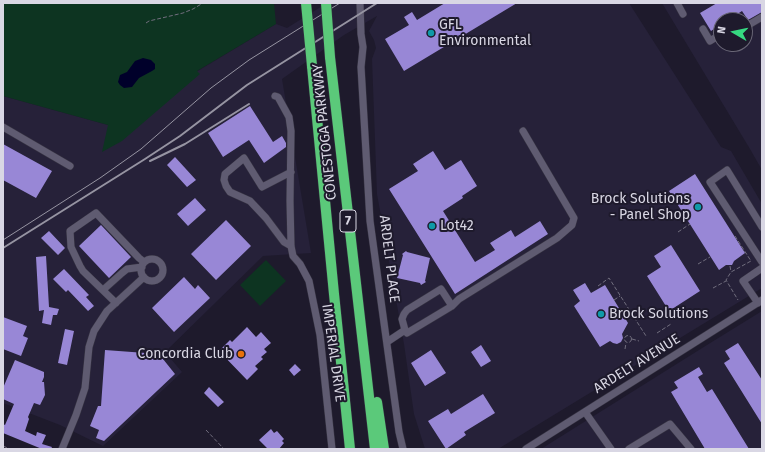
<!DOCTYPE html>
<style>
body{margin:0}
#map{position:relative;width:765px;height:452px;overflow:hidden;background:#1e1a2c;font-family:"Fira Sans",sans-serif}
canvas{display:block}
.frame{position:absolute;inset:0;border:4px solid #d9d7e4;pointer-events:none}
.north{position:absolute;left:713px;top:12px;width:40px;height:40px;box-sizing:border-box;background:#1e1a2c;border:1px solid #696676;border-radius:50%;rotate:279deg;font-size:11px;font-weight:700;line-height:16px;text-align:center;color:#d9d7e4}
.north::after{content:'';display:block;margin:auto;width:14px;height:18px;background:#36d881;clip-path:polygon(50% 0,100% 100%,50% 72%,0 100%)}
</style>
<div id="map">
<canvas width="765" height="452"></canvas>
<div class="frame"></div>
<div class="north">N</div>
</div>
<script>
const g = document.querySelector('canvas').getContext('2d');
g.lineJoin = 'round';
function fillPath(path, color) {
  g.fillStyle = color;
  g.fill(path, 'evenodd');
}
function poly(rows) {
  const path = new Path2D();
  for (const r of rows) {
    if (r.length === 3) {
      path.moveTo(r[0] + r[2], r[1]);
      path.arc(r[0], r[1], r[2], 0, 2 * Math.PI);
      continue;
    }
    path.moveTo(r[0], r[1]);
    for (let i = 2; i < r.length; i += 2) path.lineTo(r[i], r[i + 1]);
  }
  return path;
}
function stroke(path, color, width, dash) {
  g.strokeStyle = color;
  g.lineWidth = width;
  g.lineCap = dash ? 'butt' : 'round';
  g.setLineDash(dash || []);
  g.stroke(path);
}
function drawText(font, color, halo, rows, align = 'center') {
  g.font = font + ' "Fira Sans",sans-serif';
  g.lineWidth = 4;
  g.setLineDash([]);
  g.textBaseline = 'middle';
  g.strokeStyle = halo;
  g.fillStyle = color;
  for (const [text, x, y, turn = 0] of rows) {
    g.save();
    g.translate(x, y);
    g.rotate((+turn || 0) * Math.PI / 180);
    g.textAlign = isNaN(turn) ? turn : align;
    if (halo) g.strokeText(text, 0, 0);
    g.fillText(text, 0, 0);
    g.restore();
  }
}
const built = poly([
 [327,3,629,3,721,147,731,151,762,204,762,288,498,449,425,449,414,414,404,344,377,194,372,59,376,48,374,40,369,31,377,16,344,35,282,79,311,253,263,256,165,352,182,372,103,446,60,425,3,403,3,96,108,125,276,24,287,28],
 [662,3,762,3,762,170,750,149],
 [721,20,745,20,745,44,721,44],
 [762,311,762,449,541,449,707,345]
]);
const green = poly([
 [3,3,274,3,276,24,197,71,200,74,122,141,102,152,108,125,3,96],
 [266,260,286,281,260,306,240,285]
]);
const water = poly([
 [143,58,151,60,155,64,155,69,152,71,139,78,132,87,124,88,120,85,118,82,120,75,127,72,135,61]
]);
const building = poly([
 [445,3,517,3,404,71,385,39,409,25,404,17,412,12,417,20],
 [717,3,762,3,762,12,748,20,742,11,728,20,721,20,721,24,711,31,700,13],
 [250,106,273,142,282,136,286,143,286,147,264,163,249,140,223,157,208,133],
 [3,144,52,171,36,198,3,180],
 [433,151,445,170,461,160,477,186,462,196,463,198,443,211,475,262,495,250,490,243,511,230,515,237,540,221,548,234,455,294,389,189,418,171,413,164],
 [175,157,196,180,187,187,167,165],
 [695,174,745,253,734,261,732,265,726,265,719,270,669,191],
 [195,198,206,210,188,226,177,214],
 [226,220,251,246,216,280,191,254],
 [101,225,131,257,109,278,79,246],
 [49,231,65,248,58,255,41,238],
 [671,245,700,291,669,311,647,276,661,267,654,256],
 [406,251,407,252,430,258,425,281,426,282,421,285,420,283,397,278,403,255,402,254],
 [46,256,49,307,59,309,57,315,53,315,51,325,42,323,44,310,39,311,36,257],
 [64,269,89,295,86,297,94,306,88,311,68,290,66,292,53,279],
 [184,277,195,289,198,285,210,298,174,332,152,308],
 [585,283,591,293,605,285,628,323,622,334,623,338,621,342,617,344,613,343,610,341,600,347,574,306,580,301,573,290],
 [3,317,27,326,23,336,28,338,21,356,3,349],
 [247,327,256,337,261,332,271,343,264,349,267,352,261,357,263,359,255,366,258,369,247,380,219,351,230,340,232,342],
 [65,329,74,331,67,365,58,363],
 [738,343,762,380,762,424,724,363,730,359,725,351],
 [481,345,491,361,481,367,471,352],
 [105,350,159,354,175,374,104,441,96,438,99,430,90,426,98,406,101,406],
 [431,350,446,373,425,386,411,363],
 [15,360,44,372,44,377,42,382,44,382,45,395,40,405,34,403,28,417,29,419,25,431,36,436,37,432,46,435,42,444,52,447,51,449,42,449,3,433,3,424,5,425,14,404,3,399,3,388],
 [295,364,301,370,294,376,289,370],
 [699,367,703,374,698,377,707,392,712,389,749,449,705,449,671,392,678,388,674,382],
 [209,387,224,402,218,407,204,393],
 [483,394,495,413,464,432,466,435,446,449,428,421,448,409,451,414],
 [271,429,274,433,277,431,284,439,282,441,284,443,279,449,268,449,259,440]
]);
const path = poly([
 [146,23,149,21,183,13,193,9,203,3],
 [678,232,690,224],
 [735,236,751,261,731,272,726,280,738,300],
 [698,264,710,257],
 [730,266,731,272],
 [598,286,609,278,646,336],
 [713,288,726,281],
 [614,300,620,296],
 [657,333,671,324],
 [628,339,3.5],
 [632,339,639,341],
 [625,349,626,343],
 [206,430,224,449],
 [3,446,10,449]
]);
const minor = poly([
 [360,3,361,34,363,47,361,67,370,221,399,432,403,449],
 [677,3,683,14],
 [745,27,762,17],
 [703,29,710,41,721,34],
 [275,96,278,97,289,117,291,131,290,201,291,246,293,256,300,264,309,281,320,335,332,449],
 [3,127,70,166],
 [291,172,262,187,244,158,225,174,224,180,226,186,230,192,250,201,266,218,284,242,291,246],
 [762,227,727,170,710,182,762,262],
 [152,270,11],
 [103,290,122,273,127,269,142,267],
 [116,303,83,271,80,266,71,247,70,231,96,213,139,258,144,262],
 [758,303,743,281,762,268],
 [452,306,459,299,557,238,572,225,574,218,523,131],
 [387,342,405,330,407,333,452,306,441,289,407,310,404,314,402,319,405,330],
 [585,412,611,449],
 [62,449,76,415,85,388,89,347,94,331,107,311,144,277],
 [526,449,762,300],
 [629,449,670,424,691,449]
]);
const highway = poly([
 [330,57,375,449],
 [312,66,334,294,350,449],
 [377,402,384,449]
]);
const tram = poly([
 [3,240,100,178,141,149,211,88,249,60,340,3]
]);
const rail = poly([
 [150,161,185,144,249,104],
 [3,248,145,159,180,136,247,85,377,3]
]);
const highwayBridge = poly([
 [306,3,312,66],
 [326,3,330,57]
]);
const markers = [
 [431,33,4,"#0f9aa8"],
 [698,207,4,"#0f9aa8"],
 [432,226,4,"#0f9aa8"],
 [601,314,4,"#0f9aa8"],
 [241,354,4,"#e8710a"]
];
const shields = [
 [348,221,16]
];
const shieldNames = [
 ["7",348,221]
];
const poiNames = [
 ["GFL",439,25],
 ["Environmental",439,41],
 ["Brock Solutions",690,199,"right"],
 ["- Panel Shop",690,215,"right"],
 ["Lot42",440,226],
 ["Brock Solutions",609,314],
 ["Concordia Club",233,354,"right"]
];
const streetNames = [
 ["CONESTOGA PARKWAY",325,132,-96],
 ["ARDELT PLACE",389,259,83],
 ["IMPERIAL DRIVE",333,353,82],
 ["ARDELT AVENUE",637,364,-32]
];
fillPath(built, '#262139');
fillPath(green, '#0d3421');
fillPath(water, '#00002a');
fillPath(building, '#9887d6');
stroke(minor, '#363342', 8);
stroke(highway, '#363342', 11);
stroke(path, '#716e7e', 1, [4, 2]);
stroke(minor, '#5f5b71', 7);
stroke(highway, '#5bc97a', 10);
stroke(tram, '#9694a2', 1);
stroke(rail, '#9694a2', 2);
stroke(highwayBridge, '#363342', 11, []);
stroke(highwayBridge, '#5bc97a', 10);
for (const [x, y, r, color] of markers) {
  const dot = new Path2D();
  dot.arc(x, y, r, 0, 2 * Math.PI);
  g.fillStyle = color;
  g.fill(dot);
  stroke(dot, '#1e1a2c', 1.5);
}
for (const [x, y, w] of shields) {
  const box = new Path2D();
  box.roundRect(x - w / 2, y - 11, w, 22, 3);
  g.fillStyle = '#1e1a2c';
  g.fill(box);
  stroke(box, '#d9d7e4', 1);
}
drawText('bold 13px', '#d9d7e4', null, shieldNames);
drawText('14px', '#d9d7e4', '#1e1a2c', poiNames, 'left');
drawText('14px', '#d9d7e4', '#1e1a2c', streetNames);
</script>
